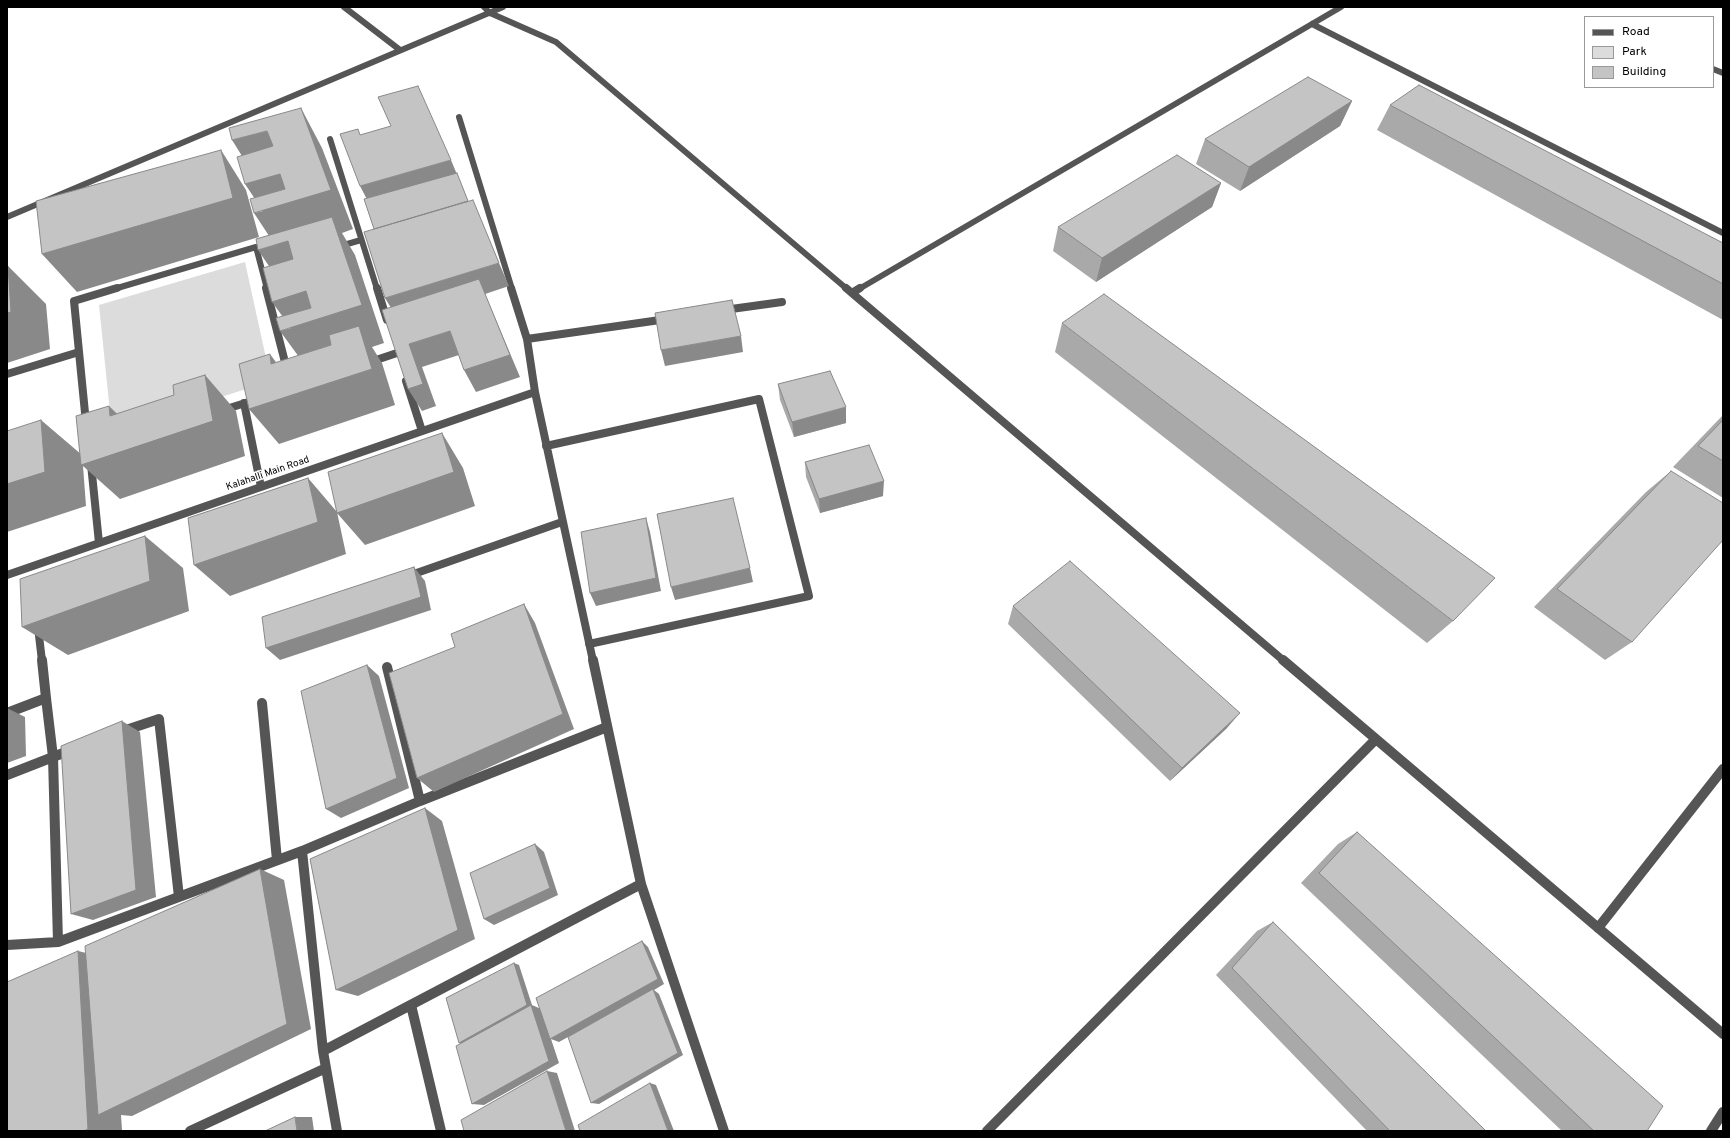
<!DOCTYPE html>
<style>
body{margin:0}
#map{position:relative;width:1730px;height:1138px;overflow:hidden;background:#fff;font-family:Overpass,sans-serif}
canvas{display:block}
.frame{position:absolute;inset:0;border:8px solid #000;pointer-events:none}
.legend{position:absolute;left:1584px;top:16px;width:130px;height:72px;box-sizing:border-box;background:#fff;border:1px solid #999;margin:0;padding:5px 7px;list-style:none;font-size:12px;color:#000}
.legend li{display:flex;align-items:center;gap:8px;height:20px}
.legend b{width:20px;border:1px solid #999}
</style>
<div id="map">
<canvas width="1730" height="1138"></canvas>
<div class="frame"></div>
<ul class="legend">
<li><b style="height:5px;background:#555"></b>Road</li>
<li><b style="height:11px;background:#dcdcdc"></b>Park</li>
<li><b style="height:11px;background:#c4c4c4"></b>Building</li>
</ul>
</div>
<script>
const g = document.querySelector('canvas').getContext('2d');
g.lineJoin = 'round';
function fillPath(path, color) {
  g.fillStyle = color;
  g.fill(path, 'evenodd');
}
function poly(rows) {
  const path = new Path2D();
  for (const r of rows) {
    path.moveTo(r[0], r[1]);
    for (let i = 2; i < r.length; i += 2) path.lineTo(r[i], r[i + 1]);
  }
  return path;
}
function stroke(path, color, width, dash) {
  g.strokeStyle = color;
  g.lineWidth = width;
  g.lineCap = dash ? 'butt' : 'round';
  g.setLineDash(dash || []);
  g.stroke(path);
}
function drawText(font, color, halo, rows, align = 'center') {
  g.font = font + ' Overpass,sans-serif';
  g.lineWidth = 3;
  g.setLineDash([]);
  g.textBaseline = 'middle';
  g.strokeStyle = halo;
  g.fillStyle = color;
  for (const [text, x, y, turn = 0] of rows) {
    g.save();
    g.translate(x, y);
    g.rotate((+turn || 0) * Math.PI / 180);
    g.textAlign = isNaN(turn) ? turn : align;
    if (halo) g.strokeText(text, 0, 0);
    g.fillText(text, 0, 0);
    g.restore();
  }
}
const green = poly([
 [245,262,271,381,112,432,99,305]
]);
const laneFar2 = poly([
 [344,7,400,50],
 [484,7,490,13,556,42,847,289],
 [1312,24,1723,233],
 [1713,69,1723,73],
 [7,217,503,7],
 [859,289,1341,7]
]);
const laneFar1 = poly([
 [846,288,1284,661],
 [852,293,860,288]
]);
const lane = poly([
 [1283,660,1723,1034],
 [1598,928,1723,769],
 [987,1131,1376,739],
 [1711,1131,1723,1112]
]);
const streetFar2 = poly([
 [459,117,512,289],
 [330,139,377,289],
 [337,247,361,240],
 [114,289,256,247,267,289]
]);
const streetFar1 = poly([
 [266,288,287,370],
 [377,288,387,320],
 [511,288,527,339,535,392,593,661],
 [724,310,782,302],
 [527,339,667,319],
 [370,362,397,353],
 [7,374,79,352],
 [406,381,422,431],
 [244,403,261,487],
 [223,410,258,399],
 [86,423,74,301,117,288],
 [546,446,759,399,809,596,589,644],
 [91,464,99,543],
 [7,575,535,392],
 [408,576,562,522],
 [38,627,42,661]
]);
const street = poly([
 [593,660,641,884,724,1131],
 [387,667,420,801],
 [46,698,53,757,71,750],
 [262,703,277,860],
 [7,713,46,698,42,660],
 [123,731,159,719,179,897],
 [7,775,53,757,58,942],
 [302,851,323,1051,641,884],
 [7,945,58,942,302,851,420,801,607,727],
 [411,1005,441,1131],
 [323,1051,337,1131],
 [190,1131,326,1068]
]);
const wall = poly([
 [1352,101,1340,126,1240,191,1196,164,1205,139],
 [1390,105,1723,243,1723,320,1377,130],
 [1221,183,1212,207,1096,282,1053,251,1058,227],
 [1062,323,1453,621,1427,643,1055,352],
 [778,384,846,423,794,437,780,400],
 [1723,415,1723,498,1673,467],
 [805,462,883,496,820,513,806,477],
 [1671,471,1632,642,1605,660,1534,607,1646,492],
 [1013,606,1227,728,1170,781,1008,624],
 [1357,832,1647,1131,1562,1131,1301,883,1338,844],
 [1273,922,1486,1131,1367,1131,1216,975,1257,931]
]);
const shadedWall = poly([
 [1352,101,1340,126,1240,191,1249,167],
 [301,108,322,148,353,229,342,233,355,255,384,343,372,347,382,363,395,405,279,444,249,409,271,364,270,354,297,391,307,368,280,331,291,328,272,302,312,280,284,288,258,250,275,245,254,213,263,211,245,184],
 [267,131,291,170,257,180,232,140],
 [221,150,246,190,259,237,77,292,42,254],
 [451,160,475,218,383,245,374,229,373,211,360,186],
 [1221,183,1212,207,1096,282,1102,258],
 [499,263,509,286,485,294,520,377,476,392,464,370,485,294,399,321,385,298],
 [8,266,46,304,50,349,7,363,7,313],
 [450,331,462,354,422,367,436,406,422,411,408,389,409,344],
 [741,336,743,352,665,366,661,350],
 [205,375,236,411,245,456,120,499,83,466,86,506,7,532,7,484,41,420,82,455,110,416,109,406,145,441],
 [846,407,846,423,794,437,792,422],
 [442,433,463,468,475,506,365,545,337,513],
 [308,478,337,512,346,554,230,596,194,565],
 [884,481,883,496,820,513,819,499],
 [646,518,650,532,661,591,596,606,590,593],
 [145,536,183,568,189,611,68,655,22,627],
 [414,567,425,581,431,610,280,660,266,648],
 [750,568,753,582,675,600,671,587],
 [524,604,535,623,574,729,434,792,417,778],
 [367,665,379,676,409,788,341,818,326,809],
 [7,708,25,717,26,756,7,763],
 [1240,713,1227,728,1170,781,1182,768],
 [122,721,140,732,156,897,93,920,71,914],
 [425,808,442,821,475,939,358,996,336,990],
 [535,844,544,852,558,895,494,925,484,919],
 [260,869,284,880,311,1029,132,1116,121,1115,122,1130,120,1131,84,1131,78,951,111,959],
 [642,941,648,947,664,984,654,990,659,994,683,1055,599,1104,591,1103,653,990,559,1042,551,1039,559,1063,484,1105,472,1104,465,1044,459,1043,514,963,519,965,532,1005,541,1009],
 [547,1071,557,1073,575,1131,566,1131],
 [650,1083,656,1085,674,1131,668,1131],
 [295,1117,312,1117,314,1131,297,1131]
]);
const building = poly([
 [1308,77,1352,101,1249,167,1205,139,1308,77],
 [1419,85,1723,243,1723,284,1390,105,1419,85],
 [418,86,451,160,360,186,340,134,358,129,360,135,391,126,378,97,418,86],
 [301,108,331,190,254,213,250,199,285,189,280,174,245,184,237,157,273,146,267,131,232,140,229,128,301,108],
 [221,150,233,198,42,254,36,201,221,150],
 [1177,155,1221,183,1102,258,1058,227,1177,155],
 [457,173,468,201,374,229,364,199,457,173],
 [473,200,499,263,385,298,364,232,473,200],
 [332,217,362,305,280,331,276,318,311,308,306,291,272,302,263,268,293,259,288,241,258,250,256,239,332,217],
 [7,266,8,266,11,312,7,313,7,266],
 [479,279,510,355,464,370,450,331,409,344,423,384,408,389,382,310,479,279],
 [1104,294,1495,578,1453,621,1062,323,1104,294],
 [732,300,741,336,661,350,655,313,732,300],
 [359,326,372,369,249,409,239,364,270,354,271,364,331,345,329,335,359,326],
 [830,371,846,407,792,422,778,384,830,371],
 [205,375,213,421,81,465,76,416,109,406,110,416,174,395,173,385,205,375],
 [41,420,45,472,7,484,7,431,41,420],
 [1723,420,1723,461,1698,446,1723,420],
 [442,433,454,472,337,513,328,472,442,433],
 [869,445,884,481,819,499,805,462,869,445],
 [1671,471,1723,503,1723,540,1632,642,1557,589,1671,471],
 [308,478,318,522,194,565,188,518,308,478],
 [733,498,750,568,671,587,657,514,733,498],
 [646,518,656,578,590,593,581,532,646,518],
 [145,536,150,581,22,627,20,579,145,536],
 [1070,561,1240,713,1182,768,1013,606,1070,561],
 [414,567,421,597,266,648,262,617,414,567],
 [524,604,563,714,417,778,389,673,455,647,451,634,524,604],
 [367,665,397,778,326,809,301,691,367,665],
 [122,721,136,890,71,914,61,746,122,721],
 [425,808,458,930,336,990,310,859,425,808],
 [1357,832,1663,1106,1647,1131,1594,1131,1319,873,1357,832],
 [535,844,550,888,484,919,470,873,535,844],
 [260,869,287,1024,98,1115,85,946,260,869],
 [1273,922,1486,1131,1390,1131,1232,968,1273,922],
 [642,941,658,979,550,1039,536,998,642,941],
 [78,951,88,1129,84,1131,7,1131,7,982,78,951],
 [514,963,527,1005,459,1043,446,998,514,963],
 [653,989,678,1053,591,1103,568,1037,653,989],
 [531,1005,549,1061,472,1104,456,1046,531,1005],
 [547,1071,566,1131,464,1131,461,1120,547,1071],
 [650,1083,668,1131,580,1131,578,1125,650,1083],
 [295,1117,297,1131,265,1131,295,1117]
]);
const streetNames = [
 ["Kalahalli Main Road",268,474,-19]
];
fillPath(green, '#dcdcdc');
stroke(laneFar2, '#555', 6);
stroke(laneFar1, '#555', 8);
stroke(lane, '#555', 10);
stroke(streetFar2, '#555', 6);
stroke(streetFar1, '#555', 8);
stroke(street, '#555', 10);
fillPath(wall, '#a9a9a9');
fillPath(shadedWall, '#898989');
fillPath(building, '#c4c4c4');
stroke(building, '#898989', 1);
drawText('10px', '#000', '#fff', streetNames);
</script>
